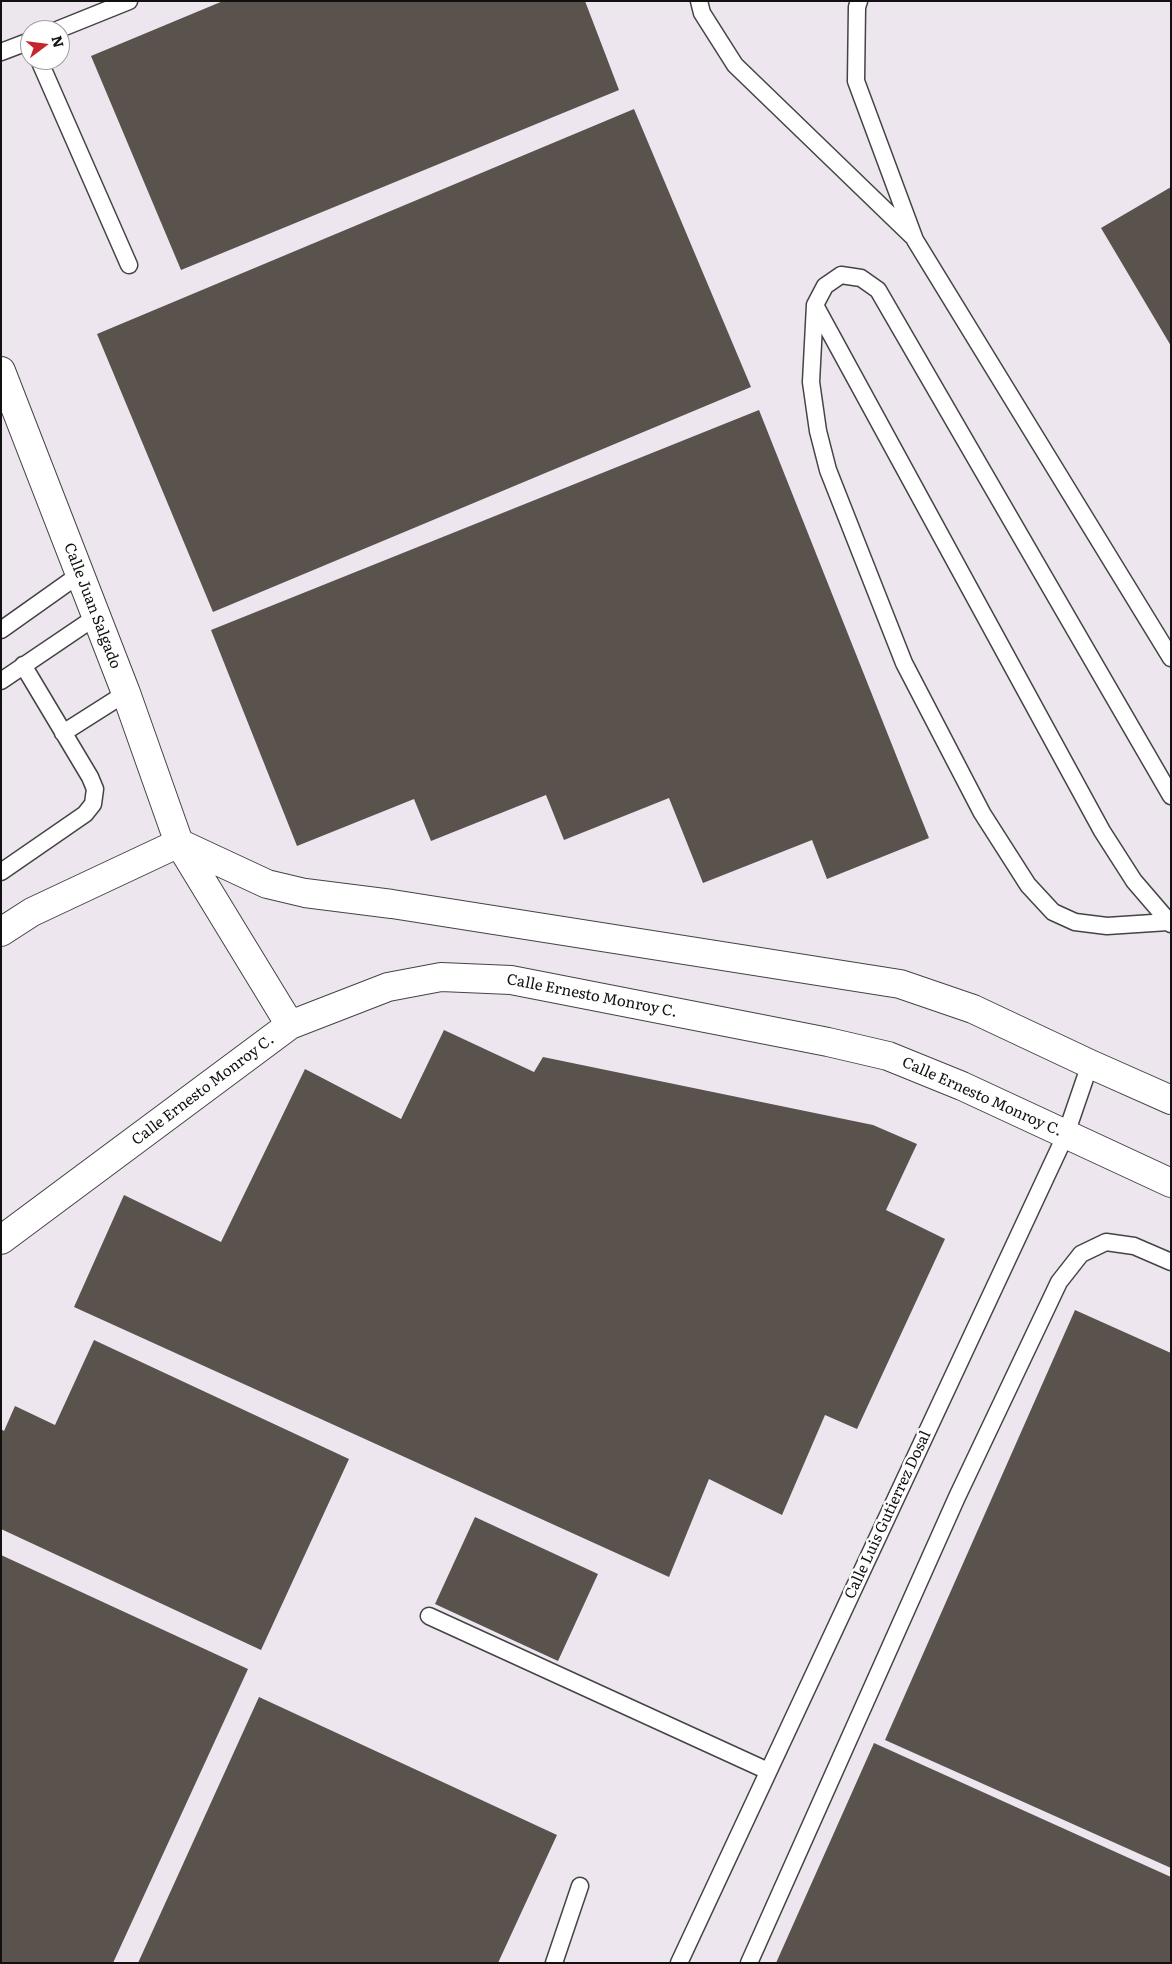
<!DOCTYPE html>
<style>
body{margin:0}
#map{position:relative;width:1172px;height:1964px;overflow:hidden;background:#fffdf5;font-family:Literata,serif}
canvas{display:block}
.frame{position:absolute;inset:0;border:2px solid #111;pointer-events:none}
.north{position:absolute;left:20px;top:20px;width:50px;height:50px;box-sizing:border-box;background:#fff;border:1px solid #a0a0a0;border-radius:50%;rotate:75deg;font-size:14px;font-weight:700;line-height:20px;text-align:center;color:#111}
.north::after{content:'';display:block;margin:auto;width:18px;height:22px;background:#c4262e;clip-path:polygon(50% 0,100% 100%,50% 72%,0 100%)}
</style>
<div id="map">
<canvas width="1172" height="1964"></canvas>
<div class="frame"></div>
<div class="north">N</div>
</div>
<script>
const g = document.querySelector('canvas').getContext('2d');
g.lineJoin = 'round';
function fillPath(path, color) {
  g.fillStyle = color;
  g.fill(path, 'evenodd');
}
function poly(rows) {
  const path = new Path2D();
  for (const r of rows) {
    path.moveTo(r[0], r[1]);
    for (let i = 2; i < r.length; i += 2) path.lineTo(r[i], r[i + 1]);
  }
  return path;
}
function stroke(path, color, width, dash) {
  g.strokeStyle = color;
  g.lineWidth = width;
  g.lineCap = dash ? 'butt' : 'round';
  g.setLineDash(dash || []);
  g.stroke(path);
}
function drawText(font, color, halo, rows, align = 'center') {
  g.font = font + ' Literata,serif';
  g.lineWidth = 5;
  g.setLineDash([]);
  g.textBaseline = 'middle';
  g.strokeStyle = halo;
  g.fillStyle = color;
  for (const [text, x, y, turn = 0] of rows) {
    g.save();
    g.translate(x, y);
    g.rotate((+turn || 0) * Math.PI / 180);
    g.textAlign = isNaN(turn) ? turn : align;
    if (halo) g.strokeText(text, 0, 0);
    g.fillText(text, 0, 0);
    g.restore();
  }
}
const industrial = poly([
 [1,1,1171,1,1171,1963,1,1963],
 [30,30,60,30,60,60,30,60]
]);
const building = poly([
 [223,1,585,1,619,90,181,270,91,56],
 [634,109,751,387,213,612,97,334],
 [1171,187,1171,346,1101,228],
 [759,410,929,838,827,879,812,840,703,883,669,798,564,840,546,795,431,841,414,799,297,846,211,630],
 [444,1030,534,1072,543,1057,873,1125,917,1144,886,1210,945,1239,857,1429,825,1415,782,1515,709,1479,669,1577,74,1307,124,1195,221,1242,305,1069,401,1119],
 [1075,1310,1171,1353,1171,1868,885,1740],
 [94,1340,349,1459,261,1650,1,1529,1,1429,4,1431,15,1406,55,1425],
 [475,1517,598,1574,558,1661,435,1604],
 [1,1555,248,1669,113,1963,1,1963],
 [259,1697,557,1835,498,1963,138,1963],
 [874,1743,1171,1877,1171,1963,776,1963]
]);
const service = poly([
 [699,1,702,13,735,65,912,236],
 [859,1,857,7,856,81,915,240,1171,658],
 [57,30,129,1],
 [1,52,30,41],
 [39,60,129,265],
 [815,305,1102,831,1134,881,1171,924],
 [1,630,80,574],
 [1,681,97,616],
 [63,733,126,693],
 [1,872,85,814,93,804,95,789,90,777,23,665],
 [1168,922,1107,926,1075,922,1053,912,1028,885,982,813,904,663,828,470,818,431,811,382,815,305,825,286,841,275,861,278,878,290,1171,796],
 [429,1616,768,1771],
 [554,1963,580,1886],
 [679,1963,1066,1134,1090,1064],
 [749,1963,957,1497,1059,1282,1081,1254,1106,1242,1134,1246,1171,1262]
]);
const minor = poly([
 [1,371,126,693,179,843,290,1025],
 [179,843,267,884,305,893,392,904,900,984,973,1009,1090,1064,1171,1100],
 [1,932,32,912,179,843],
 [1,1240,290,1025,388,987,441,977,511,980,828,1042,888,1056,962,1086,1171,1183]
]);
const streetNames = [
 ["Calle Juan Salgado",92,606,69],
 ["Calle Ernesto Monroy C.",592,996,11],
 ["Calle Ernesto Monroy C.",203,1090,-37],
 ["Calle Ernesto Monroy C.",982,1097,24],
 ["Calle Luis Gutierrez Dosal",888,1515,-65]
];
fillPath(industrial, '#eee6ef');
fillPath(building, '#5a524d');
stroke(service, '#444', 19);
stroke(minor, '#444', 30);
stroke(service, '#fff', 16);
stroke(minor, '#fff', 28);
drawText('15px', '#111', '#fff', streetNames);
</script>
